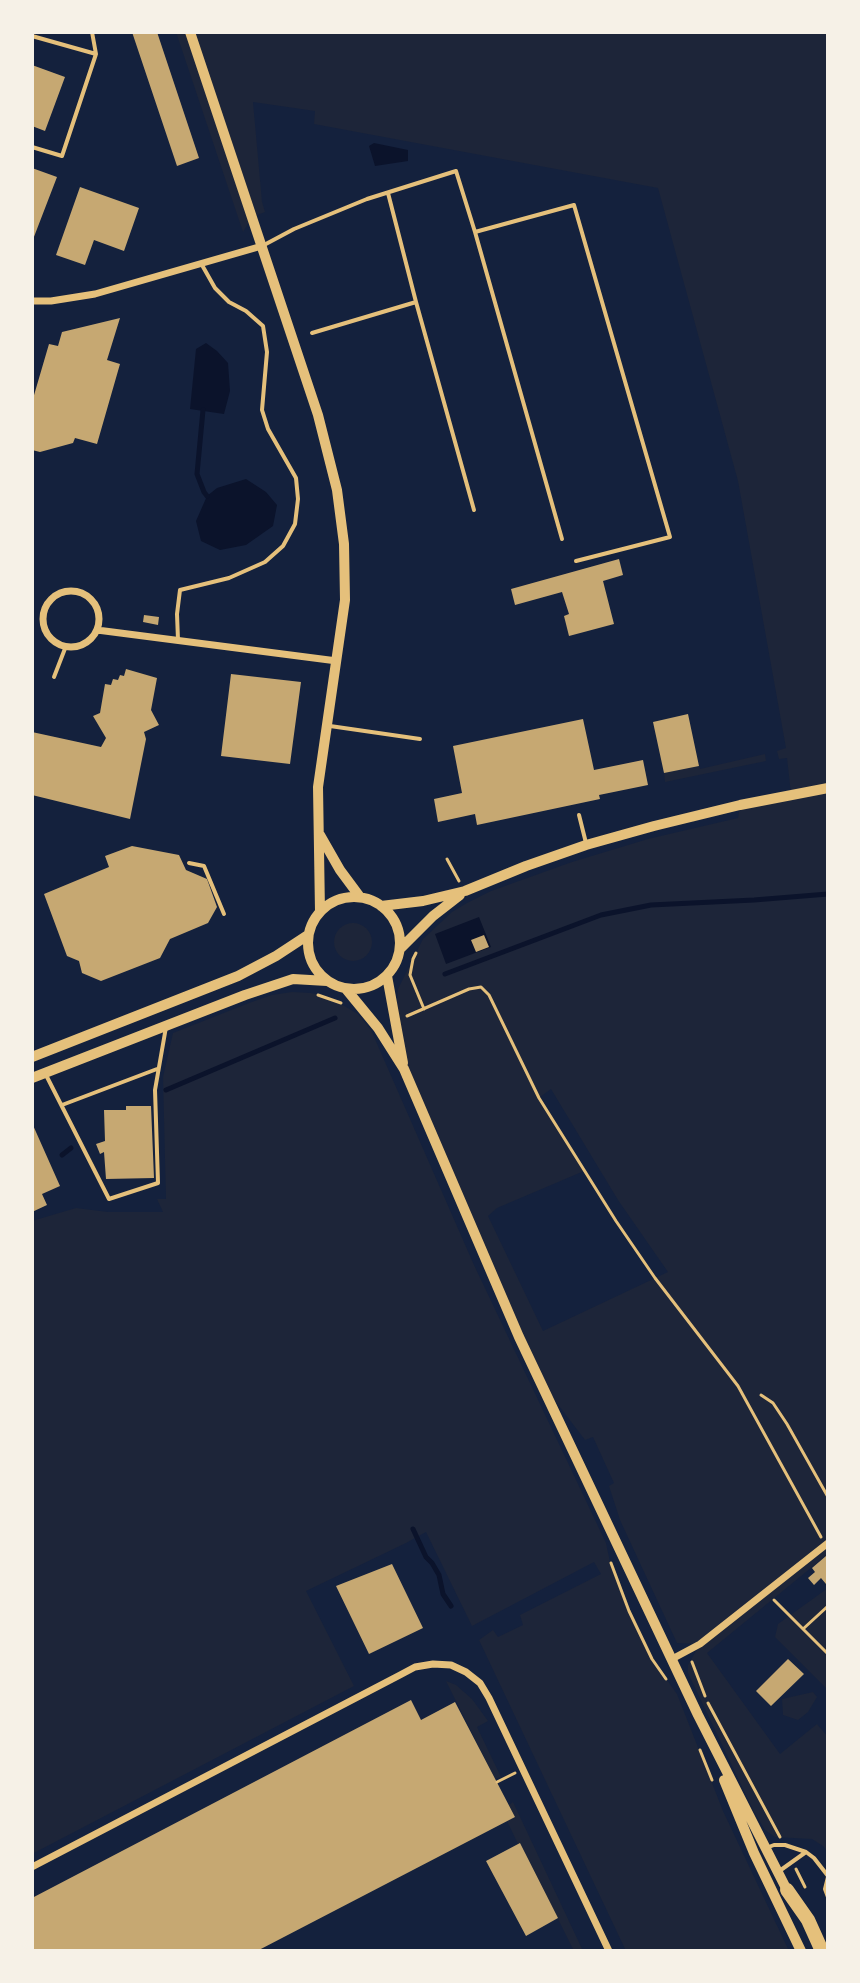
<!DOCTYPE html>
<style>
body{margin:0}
#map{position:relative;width:860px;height:1983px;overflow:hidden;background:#14213d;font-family:Lato,sans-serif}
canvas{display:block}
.frame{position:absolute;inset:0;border:34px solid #f6f1e7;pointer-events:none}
</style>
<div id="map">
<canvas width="860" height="1983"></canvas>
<div class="frame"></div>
</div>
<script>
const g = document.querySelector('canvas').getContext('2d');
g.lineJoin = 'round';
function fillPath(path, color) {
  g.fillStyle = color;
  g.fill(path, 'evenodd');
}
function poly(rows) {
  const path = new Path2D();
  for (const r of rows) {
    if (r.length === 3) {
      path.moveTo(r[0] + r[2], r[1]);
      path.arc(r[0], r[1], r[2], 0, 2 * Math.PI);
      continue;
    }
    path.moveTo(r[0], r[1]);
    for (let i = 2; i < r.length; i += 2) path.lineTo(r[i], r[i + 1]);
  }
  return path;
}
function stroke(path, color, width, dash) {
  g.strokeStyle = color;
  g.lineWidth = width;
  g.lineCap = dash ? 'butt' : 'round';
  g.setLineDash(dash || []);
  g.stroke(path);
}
const green = poly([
 [176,32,828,32,828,1554,707,1653,780,1754,817,1724,828,1737,828,1852,823,1846,812,1839,775,1837,765,1830,754,1812,688,1673,688,1665,700,1644,677,1643,620,1520,609,1486,614,1483,593,1437,585,1440,540,1381,404,1069,395,1021,398,989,423,939,452,912,467,903,491,891,572,862,648,839,738,818,740,805,791,794,787,758,779,759,777,751,786,748,738,481,658,188,314,124,315,111,253,102,262,202,265,212,252,217,243,232],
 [551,1089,618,1200,668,1272,543,1331,488,1216,497,1208,584,1171,540,1097],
 [765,754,766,761,665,782,664,773,699,766,700,769],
 [353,942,19],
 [292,992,311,993,329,997,358,1014,371,1030,474,1265,606,1543,610,1562,629,1611,652,1659,677,1694,723,1811,789,1951,626,1951,479,1640,493,1630,498,1637,523,1625,520,1615,601,1574,594,1562,472,1626,426,1532,406,1543,306,1591,354,1686,32,1854,32,1221,76,1208,108,1212,163,1212,157,1199,166,1199,163,1077,173,1033,249,1003,272,995],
 [828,1588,828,1690,775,1637,778,1624],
 [446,1681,456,1685,472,1699,488,1721,477,1727,501,1777,495,1779],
 [813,1692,817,1697,808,1712,798,1720,783,1715,782,1699],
 [513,1802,583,1951,574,1951,520,1843,518,1844,507,1821,515,1817,509,1805]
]);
const water = poly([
 [374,143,408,150,408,161,375,166,369,146],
 [206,343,217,351,228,363,230,391,224,414,190,409,196,349],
 [246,479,266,492,277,505,273,526,246,545,220,550,201,541,196,521,207,496,217,488],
 [479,917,491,947,446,964,435,934]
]);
const stream = poly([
 [203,410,197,474,204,492,207,496],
 [445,974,601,915,651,905,754,900,828,894],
 [166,1090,335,1018],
 [62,1155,71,1148],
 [413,1529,426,1557,432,1563,439,1575,443,1594,451,1606]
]);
const building = poly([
 [132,32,157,32,199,158,177,166],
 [32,65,65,77,45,131,32,126],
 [32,168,57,177,32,242],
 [80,187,139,208,124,251,94,240,85,265,56,255],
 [120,318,107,360,120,364,97,444,75,438,73,443,40,452,32,450,32,402,49,344,58,346,62,332],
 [619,559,623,575,603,581,614,624,569,636,564,616,569,614,562,592,515,605,511,589],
 [144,615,159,617,158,625,143,622],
 [126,669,157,678,151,710,159,725,144,732,146,739,130,819,32,795,32,732,101,747,106,738,93,716,100,713,105,684,111,685,113,679,118,680,120,675,124,676],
 [231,674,301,682,290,764,221,756],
 [688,714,699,766,664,773,653,722],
 [583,719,594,770,643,760,648,785,599,795,600,799,477,825,475,814,438,822,434,799,462,793,453,746],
 [132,846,179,855,186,870,207,879,217,907,208,923,170,939,160,958,101,981,82,973,79,961,67,956,44,894,109,867,105,856],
 [484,935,489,947,476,952,471,940],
 [126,1106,151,1106,154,1178,106,1179,104,1152,100,1154,96,1144,105,1141,104,1110,126,1110],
 [32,1123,60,1186,42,1194,47,1205,32,1212],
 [826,1556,828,1559,828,1582,826,1584,821,1578,814,1585,808,1578,815,1572,812,1568],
 [392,1564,423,1628,369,1654,336,1586],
 [788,1659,804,1674,771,1706,756,1691],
 [411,1700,421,1720,455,1702,515,1817,257,1951,32,1951,32,1898],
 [520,1843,558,1918,526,1936,486,1861]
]);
const path = poly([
 [447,859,459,881],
 [416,953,413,959,410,975,424,1009],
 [318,995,341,1003],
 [407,1016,469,989,481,987,489,995,539,1098,616,1221,655,1278,738,1386,821,1537],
 [761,1395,773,1403,787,1424,828,1497],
 [611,1563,629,1611,652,1659,666,1679],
 [774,1600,828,1654],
 [803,1629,828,1606],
 [692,1662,705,1696],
 [708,1703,780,1837],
 [700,1750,712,1780],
 [497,1782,515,1773],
 [796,1869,805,1887]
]);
const service = poly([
 [92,32,96,54],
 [32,36,96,54,62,156,32,147],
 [475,232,574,205,670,537,576,561],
 [264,245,294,229,367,199,456,171,475,232,562,539],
 [416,302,474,510],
 [312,333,416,302,388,193],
 [178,640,177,614,180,590,229,578,265,562,283,546,295,524,298,499,296,478,268,429,262,410,267,352,263,326,246,311,229,302,215,288,202,265],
 [54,677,66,646],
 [330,726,420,739],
 [579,815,586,843],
 [189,863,204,866,224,914],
 [46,1075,109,1199,158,1183,155,1090,166,1027],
 [62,1105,157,1069],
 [766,1848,774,1845,785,1845,806,1852,814,1858,828,1876],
 [778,1872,806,1852],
 [828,1877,825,1889,828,1897]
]);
const minor = poly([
 [32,301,51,301,95,294,262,246],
 [71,619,28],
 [97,630,337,661],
 [672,1659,700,1644,828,1543],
 [32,1867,400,1675,415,1667,433,1664,451,1665,466,1672,480,1683,489,1698,609,1951]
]);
const secondary = poly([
 [190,32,318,415,337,490,344,544,345,600,318,787,320,912],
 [320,835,340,870,360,897],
 [354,943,46],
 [381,906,423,901,465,891,526,866,586,845,654,826,740,805,828,788],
 [400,949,433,916,460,895],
 [387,976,403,1063],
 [346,989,378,1028,404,1069,519,1337,698,1715,789,1894],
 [32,1057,238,976,276,956,308,935],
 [32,1078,245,995,293,979,327,981],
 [724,1780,754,1853,801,1951]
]);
const motorway = poly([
 [787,1890,808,1920,822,1951]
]);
fillPath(green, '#1d2539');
fillPath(water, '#0b132b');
stroke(stream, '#0b132b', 5);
fillPath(building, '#c6a872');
stroke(path, '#e5c07b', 3);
stroke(service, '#e5c07b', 4);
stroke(minor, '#e5c07b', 7);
stroke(secondary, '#e5c07b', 10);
stroke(motorway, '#e5c07b', 14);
</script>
